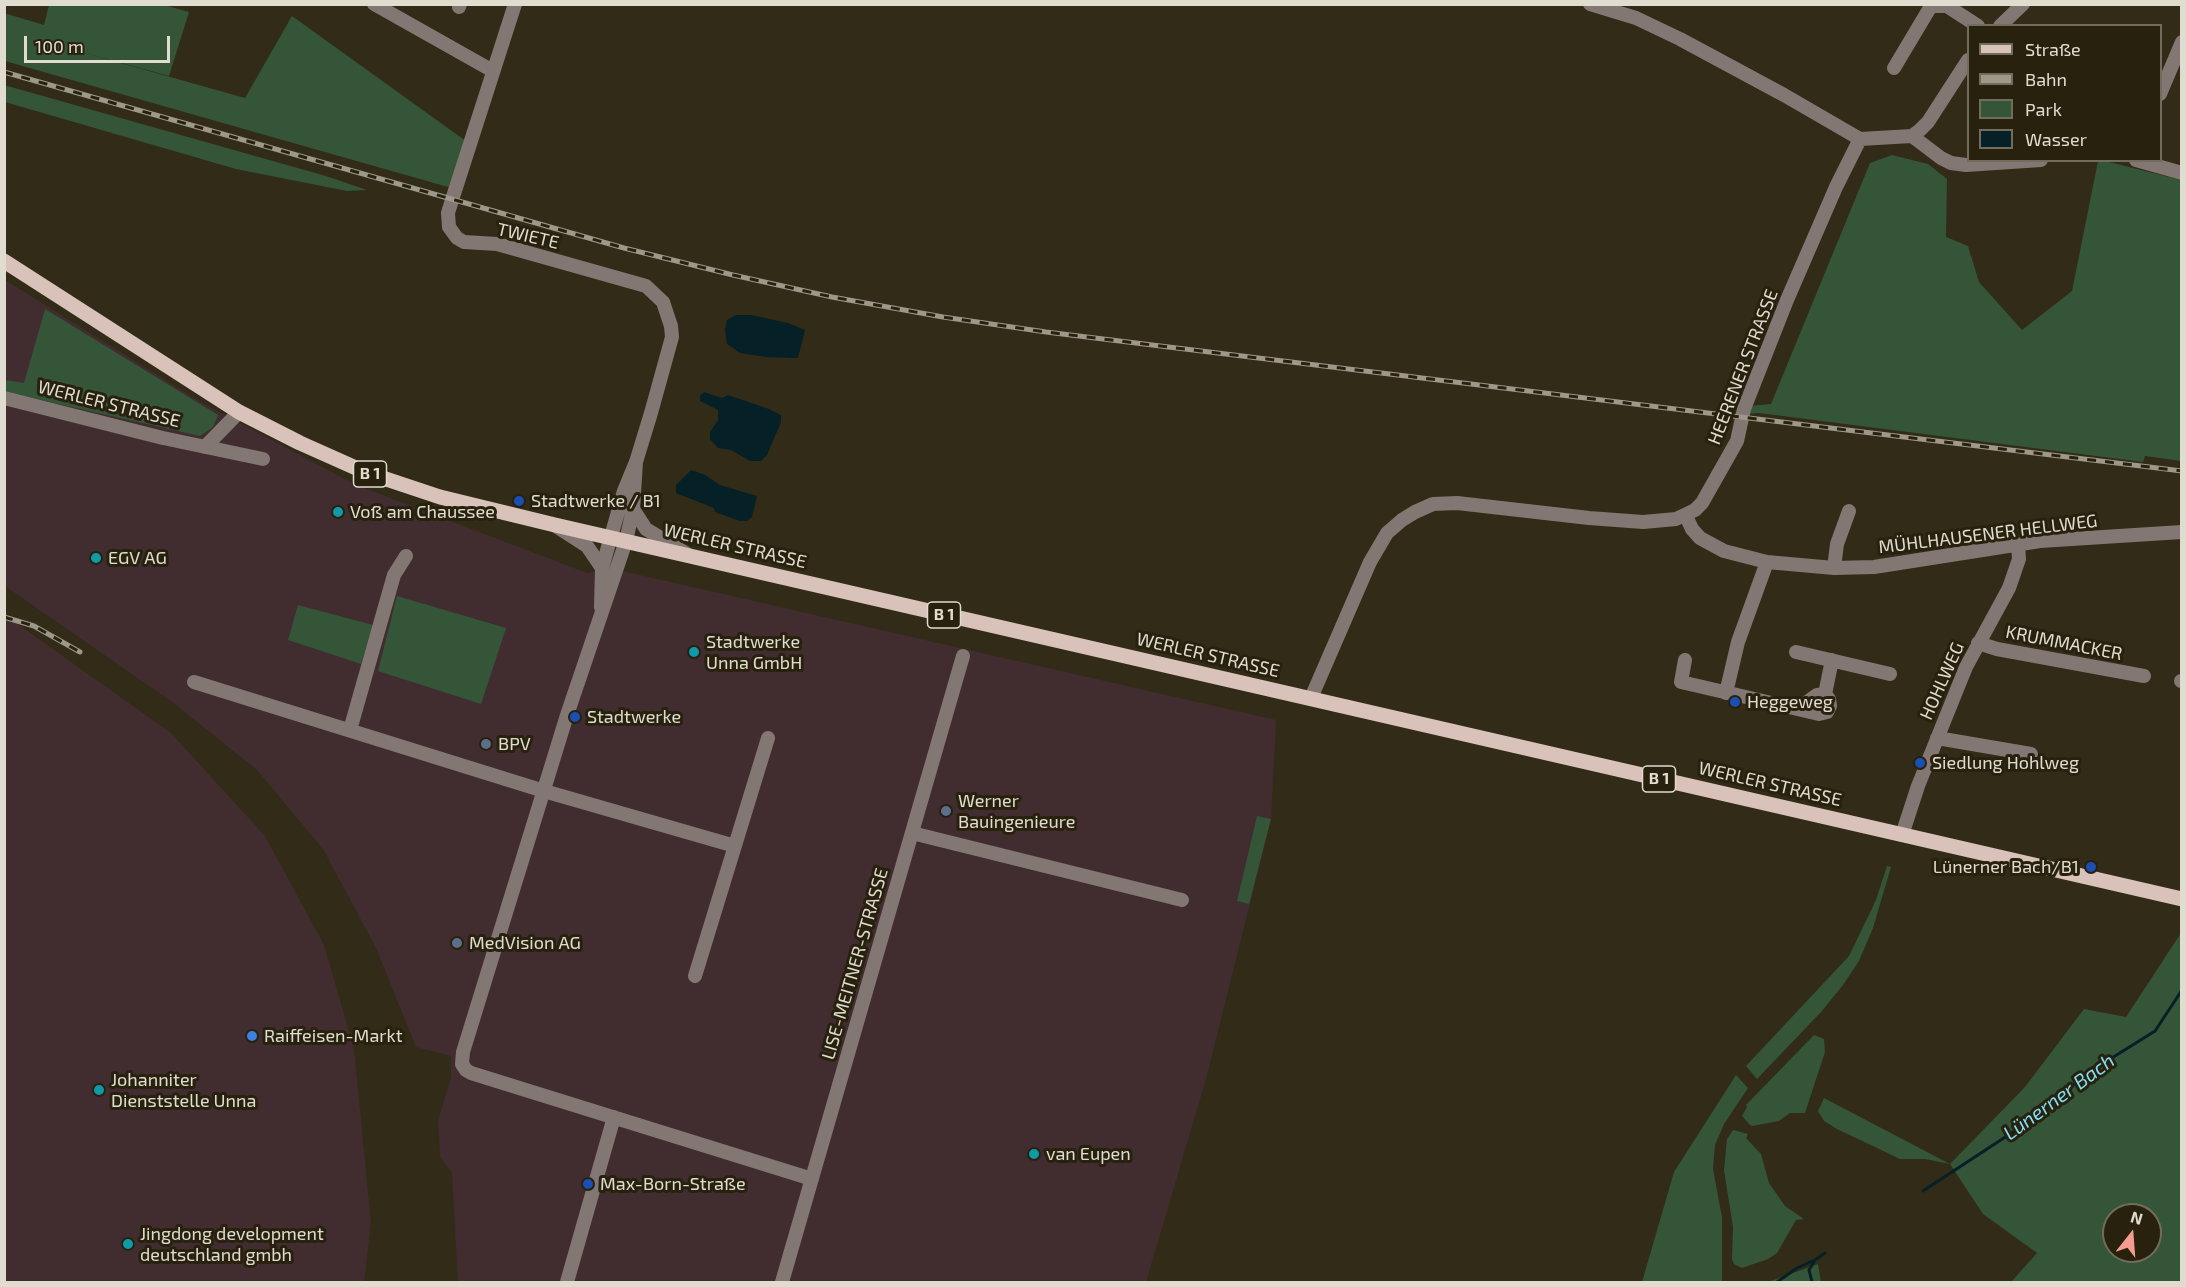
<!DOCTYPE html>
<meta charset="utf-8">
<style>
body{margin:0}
#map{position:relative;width:2186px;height:1287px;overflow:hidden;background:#322b18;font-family:"Exo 2",sans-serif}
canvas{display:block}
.frame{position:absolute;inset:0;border:6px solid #e0dcd0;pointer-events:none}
.legend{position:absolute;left:1967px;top:24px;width:195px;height:138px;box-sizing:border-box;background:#28210e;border:2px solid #726c5c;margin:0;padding:8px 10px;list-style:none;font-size:18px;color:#e0dcd0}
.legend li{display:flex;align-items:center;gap:12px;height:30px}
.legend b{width:30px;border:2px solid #726c5c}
.north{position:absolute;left:2102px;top:1203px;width:60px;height:60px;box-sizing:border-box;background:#28210e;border:2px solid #726c5c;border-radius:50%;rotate:17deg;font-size:16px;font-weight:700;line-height:24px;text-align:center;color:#e0dcd0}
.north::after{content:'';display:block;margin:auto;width:21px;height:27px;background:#f59c91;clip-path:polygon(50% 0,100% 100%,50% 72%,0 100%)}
.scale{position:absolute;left:24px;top:36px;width:146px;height:27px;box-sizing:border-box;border:3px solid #e0dcd0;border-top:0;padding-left:8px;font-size:18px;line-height:21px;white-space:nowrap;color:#e0dcd0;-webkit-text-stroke:4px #28210e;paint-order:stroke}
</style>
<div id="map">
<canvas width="2186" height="1287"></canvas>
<div class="frame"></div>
<ul class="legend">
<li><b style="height:8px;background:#d9c2b9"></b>Straße</li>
<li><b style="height:8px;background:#9d9889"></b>Bahn</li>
<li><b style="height:16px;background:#345537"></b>Park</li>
<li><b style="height:16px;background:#052027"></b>Wasser</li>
</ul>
<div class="north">N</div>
<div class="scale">100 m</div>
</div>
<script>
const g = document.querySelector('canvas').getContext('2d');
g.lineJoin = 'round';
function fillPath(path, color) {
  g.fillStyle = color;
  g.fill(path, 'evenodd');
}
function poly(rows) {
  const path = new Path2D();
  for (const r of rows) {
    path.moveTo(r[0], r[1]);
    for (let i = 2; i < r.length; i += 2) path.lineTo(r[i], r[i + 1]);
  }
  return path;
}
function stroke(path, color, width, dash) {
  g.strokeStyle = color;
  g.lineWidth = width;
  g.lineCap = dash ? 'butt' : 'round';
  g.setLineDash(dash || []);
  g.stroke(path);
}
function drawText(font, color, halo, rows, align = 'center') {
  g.font = font + ' "Exo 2",sans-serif';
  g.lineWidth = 6;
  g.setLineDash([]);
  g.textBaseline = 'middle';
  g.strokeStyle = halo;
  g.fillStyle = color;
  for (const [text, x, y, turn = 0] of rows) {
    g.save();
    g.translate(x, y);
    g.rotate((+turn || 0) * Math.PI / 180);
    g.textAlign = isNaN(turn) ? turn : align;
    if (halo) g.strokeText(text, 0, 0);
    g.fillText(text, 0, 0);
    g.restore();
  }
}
const industrial = poly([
 [5,280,199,401,356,485,587,573,609,568,1276,720,1271,819,1206,1079,1146,1282,458,1282,452,1173,440,1156,438,1120,451,1078,451,1056,416,1047,376,948,323,849,257,770,175,704,5,586],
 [5,615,171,733,265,836,324,945,354,1049,371,1223,364,1282,5,1282]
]);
const green = poly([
 [49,5,164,5,189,12,169,76,74,50,245,98,292,16,470,144,455,189,5,61,4,13,44,25],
 [4,85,326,176,367,190,347,191,236,169,5,102],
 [1892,155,1928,164,1947,179,1946,237,1968,246,1979,282,2022,330,2072,291,2098,161,2105,161,2181,180,2181,461,2145,456,2143,462,1759,413,1747,414,1750,406,1771,404,1870,163],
 [45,309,218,415,213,427,200,436,5,392,5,380,24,383],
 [397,596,506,628,481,704,378,671],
 [298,605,373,625,361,664,288,640],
 [1257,816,1271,819,1249,904,1237,901],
 [1887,866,1891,867,1873,928,1859,961,1843,985,1821,1012,1757,1079,1746,1066,1849,956,1876,900],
 [2181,933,2181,1282,2011,1282,2037,1253,1983,1214,1950,1164,1925,1159,1900,1159,1837,1129,1824,1121,1818,1111,1824,1098,1950,1164,2025,1087,2084,1009,2126,1017],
 [2114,1215,2150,1215,2150,1251,2114,1251],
 [1814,1035,1824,1039,1825,1052,1805,1113,1790,1113,1779,1121,1752,1126,1750,1125,1742,1116,1747,1107,1746,1105],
 [1736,1075,1748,1088,1724,1124,1715,1145,1713,1169,1722,1217,1722,1282,1642,1282,1674,1172],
 [1733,1130,1748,1134,1746,1138,1761,1154,1769,1183,1785,1206,1804,1219,1796,1220,1777,1253,1768,1259,1742,1268,1734,1264,1732,1259,1733,1227,1724,1170,1727,1139],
 [1818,1264,1821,1282,1768,1282]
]);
const water = poly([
 [736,315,751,315,788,323,805,330,798,358,766,357,740,353,727,344,725,330,727,320],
 [704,392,722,398,728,395,769,409,781,415,781,422,767,455,761,461,750,461,731,450,718,448,710,439,710,432,718,420,718,410,700,401,700,396],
 [691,470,705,475,720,485,757,496,752,517,747,521,740,521,715,512,714,508,676,493,676,485]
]);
const stream = poly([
 [1923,1191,2048,1109,2083,1076,2155,1031,2182,990],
 [1777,1282,1797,1268,1815,1260],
 [1812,1282,1809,1270,1815,1260,1825,1253]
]);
const minor = poly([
 [374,4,493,71],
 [515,4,452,200,448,213,449,227,457,238,464,242,497,244,646,286,663,302,671,326,672,337,651,413,636,462,624,491,602,568,601,607],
 [1590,4,1636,18,1680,39,1784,95,1860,139,1912,136,1920,130,1928,122,1968,60],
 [459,7,460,4],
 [2000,26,2023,4],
 [1894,68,1931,6,1947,6,1978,26],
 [2160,94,2182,42],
 [1912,136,1941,158,1951,163,1966,165,2041,160],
 [2136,160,2182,173],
 [4,398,163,438,263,459],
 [205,447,239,412],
 [636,462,633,509,626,541,567,715,463,1052,462,1064,466,1070,471,1073,812,1179],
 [633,509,646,529,687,554],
 [1686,516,1692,529,1700,538,1724,551,1767,562,1834,568,1874,567,2040,541,2182,532],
 [556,526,587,546,602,568],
 [1834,568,1837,544,1849,511],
 [1978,643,1997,649,2144,676],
 [1796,652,1890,674],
 [1685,660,1681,682,1819,714,1827,712,1830,706,1829,699,1825,694],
 [2181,681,2182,681],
 [194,682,544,791,735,846],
 [1726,693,1738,642,1767,562],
 [1825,694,1832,660],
 [1311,698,1370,562,1387,533,1402,520,1415,512,1433,504,1457,503,1589,518,1643,522,1676,519,1695,510,1702,503,1737,441,1744,409,1787,300,1836,187,1860,139],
 [1798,709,1817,695,1825,694],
 [350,730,394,575,406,556],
 [1937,738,2031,754],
 [912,833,1182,900],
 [1902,835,1918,786,1966,667,2009,588,2019,559,2018,545],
 [695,976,768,738],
 [567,1282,614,1117],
 [782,1282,963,656]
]);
const major = poly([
 [4,261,239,412,300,443,365,472,440,497,555,525,2182,899]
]);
const rail = poly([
 [4,72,624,248,733,275,832,297,943,317,1046,332,2182,471],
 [4,617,34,626,80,652]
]);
const markers = [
 [519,501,6,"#1a4fb4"],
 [338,512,6,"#0f9aa8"],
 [96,558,6,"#0f9aa8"],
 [694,652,6,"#0f9aa8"],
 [1735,702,6,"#1a4fb4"],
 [575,717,6,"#1a4fb4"],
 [486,744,6,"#5c6f8a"],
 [1920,763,6,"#1a4fb4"],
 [946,811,6,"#5c6f8a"],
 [2091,867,6,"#1a4fb4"],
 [457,943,6,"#5c6f8a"],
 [252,1036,6,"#3f7fe0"],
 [99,1090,6,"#0f9aa8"],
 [1034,1154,6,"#0f9aa8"],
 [588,1184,6,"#1a4fb4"],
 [128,1244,6,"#0f9aa8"]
];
const shields = [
 [370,474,33],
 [944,615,33],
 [1659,779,33]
];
const shieldNames = [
 ["B 1",370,474],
 ["B 1",944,615],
 ["B 1",1659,779]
];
const streetNames = [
 ["TWIETE",528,236,13],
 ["HEERENER STRASSE",1743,367,-69],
 ["WERLER STRASSE",109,404,14],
 ["MÜHLHAUSENER HELLWEG",1988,534,-7],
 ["WERLER STRASSE",735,546,13],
 ["KRUMMACKER",2064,643,11],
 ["WERLER STRASSE",1208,655,13],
 ["HOHLWEG",1942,681,-66],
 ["WERLER STRASSE",1770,784,13],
 ["LISE-MEITNER-STRASSE",855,964,-74]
];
const poiNames = [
 ["Stadtwerke / B1",531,501],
 ["Voß am Chaussee",350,512],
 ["EGV AG",108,558],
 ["Stadtwerke",706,642],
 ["Unna GmbH",706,663],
 ["Heggeweg",1747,702],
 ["Stadtwerke",587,717],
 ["BPV",498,744],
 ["Siedlung Hohlweg",1932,763],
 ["Werner",958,801],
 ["Bauingenieure",958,822],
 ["Lünerner Bach/B1",2079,867,"right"],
 ["MedVision AG",469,943],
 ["Raiffeisen-Markt",264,1036],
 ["Johanniter",111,1080],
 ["Dienststelle Unna",111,1101],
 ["van Eupen",1046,1154],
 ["Max-Born-Straße",600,1184],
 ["Jingdong development",140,1234],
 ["deutschland gmbh",140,1255]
];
const waterNames = [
 ["Lünerner Bach",2059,1097,-36]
];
fillPath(industrial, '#412d30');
fillPath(green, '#345537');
fillPath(water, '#052027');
stroke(stream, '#052027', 3);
stroke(minor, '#827772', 14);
stroke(major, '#d9c2b9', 15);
stroke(rail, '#9d9889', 5);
stroke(rail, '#28210e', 3, [9]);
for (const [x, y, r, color] of markers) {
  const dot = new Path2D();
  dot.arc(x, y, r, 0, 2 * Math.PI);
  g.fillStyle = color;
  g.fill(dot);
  stroke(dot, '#28210e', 2);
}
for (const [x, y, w] of shields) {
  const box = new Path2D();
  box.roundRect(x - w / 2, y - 13, w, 26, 4.5);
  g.fillStyle = '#28210e';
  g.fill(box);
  stroke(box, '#e0dcd0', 1.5);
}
drawText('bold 16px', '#e0dcd0', null, shieldNames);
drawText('18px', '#e0dcd0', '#28210e', streetNames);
drawText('18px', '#e0dcd0', '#28210e', poiNames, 'left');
drawText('italic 20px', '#82def7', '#28210e', waterNames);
</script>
